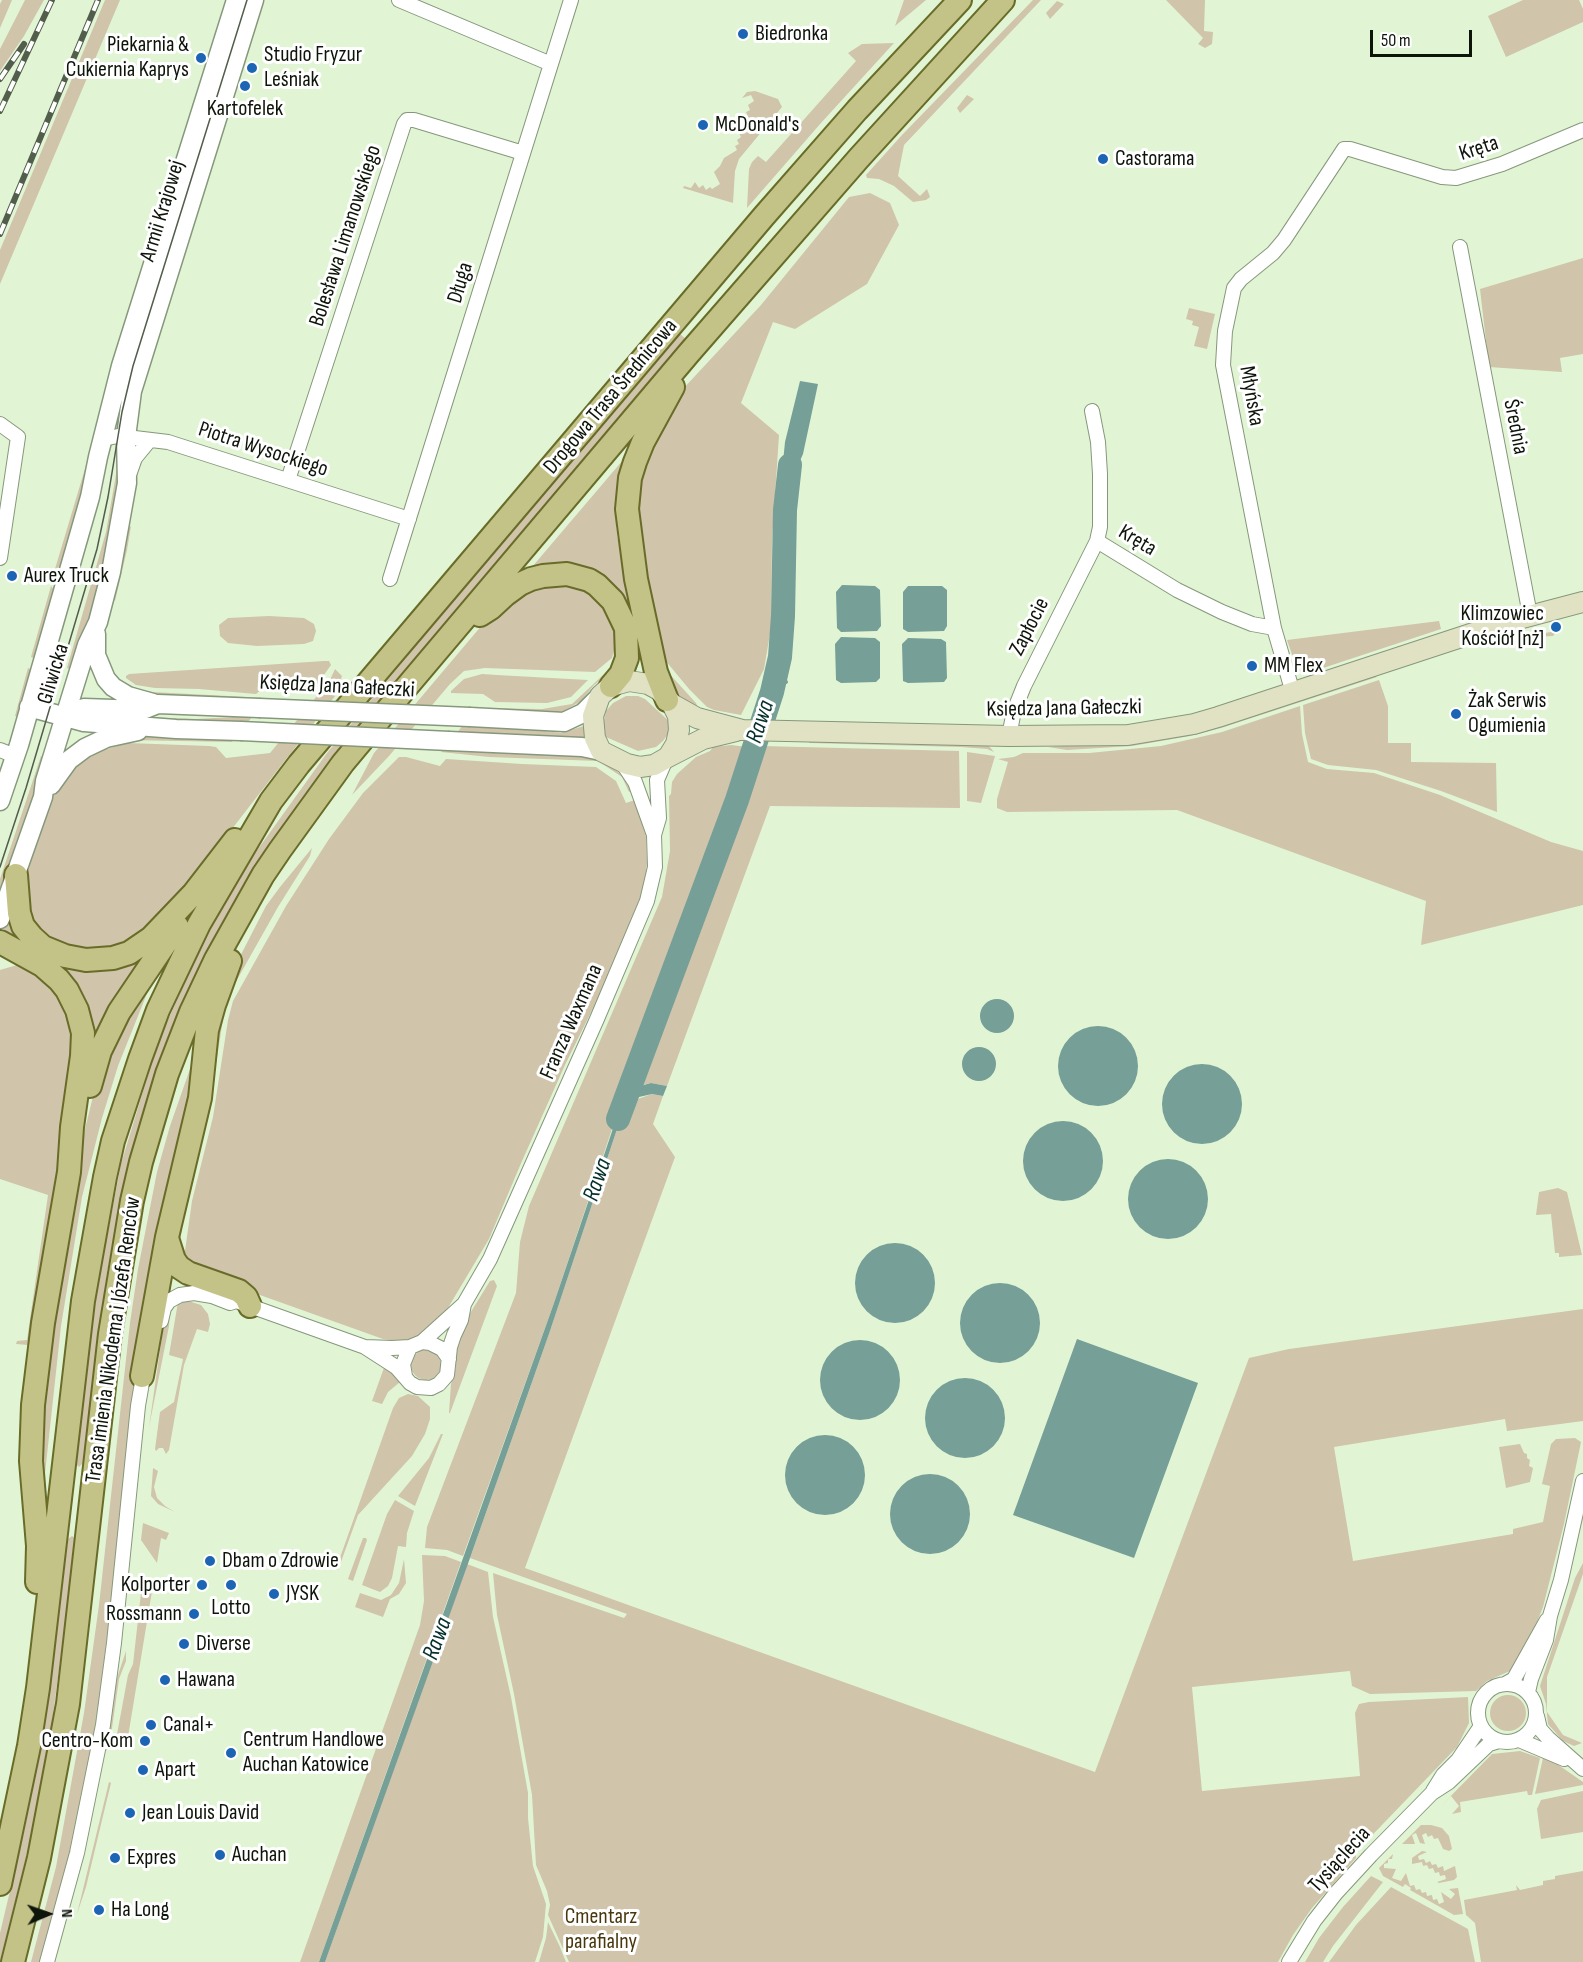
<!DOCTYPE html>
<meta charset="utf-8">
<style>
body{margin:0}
#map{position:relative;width:1583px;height:1962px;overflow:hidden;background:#e1f5d5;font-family:"Sofia Sans Condensed",sans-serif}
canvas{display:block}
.north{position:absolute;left:18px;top:1884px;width:60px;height:60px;-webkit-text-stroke:4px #fff;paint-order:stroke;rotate:88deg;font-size:16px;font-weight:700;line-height:24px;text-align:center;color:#0d1409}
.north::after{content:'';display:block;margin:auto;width:21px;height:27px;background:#0d1409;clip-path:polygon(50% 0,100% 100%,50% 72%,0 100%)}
.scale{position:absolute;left:1370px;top:30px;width:102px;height:27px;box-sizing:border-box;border:3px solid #0d1409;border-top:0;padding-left:8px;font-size:18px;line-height:21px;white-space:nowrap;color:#0d1409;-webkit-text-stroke:4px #fff;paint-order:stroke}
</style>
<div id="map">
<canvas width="1583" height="1962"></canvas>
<div class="north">N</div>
<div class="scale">50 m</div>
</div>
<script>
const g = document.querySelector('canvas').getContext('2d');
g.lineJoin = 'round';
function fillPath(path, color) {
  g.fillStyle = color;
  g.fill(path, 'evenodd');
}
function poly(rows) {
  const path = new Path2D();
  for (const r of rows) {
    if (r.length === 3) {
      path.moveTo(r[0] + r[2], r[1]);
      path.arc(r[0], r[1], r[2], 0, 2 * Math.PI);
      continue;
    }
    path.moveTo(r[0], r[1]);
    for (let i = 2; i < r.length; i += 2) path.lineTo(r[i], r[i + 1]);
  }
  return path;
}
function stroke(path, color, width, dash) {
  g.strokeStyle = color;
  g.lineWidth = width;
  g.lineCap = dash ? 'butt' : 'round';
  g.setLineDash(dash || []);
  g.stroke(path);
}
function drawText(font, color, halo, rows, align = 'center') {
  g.font = font + ' "Sofia Sans Condensed",sans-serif';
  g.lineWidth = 6;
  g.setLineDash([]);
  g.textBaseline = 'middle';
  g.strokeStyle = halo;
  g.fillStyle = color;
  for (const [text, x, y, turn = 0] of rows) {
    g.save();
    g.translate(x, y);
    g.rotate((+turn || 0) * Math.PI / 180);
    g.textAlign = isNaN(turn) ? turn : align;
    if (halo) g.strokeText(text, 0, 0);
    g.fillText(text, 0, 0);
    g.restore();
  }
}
const green = poly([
 [2,0,12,0,0,28,0,4],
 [25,0,44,0,24,36,0,71,0,49],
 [105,0,120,0,0,284,0,250],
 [904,0,926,0,895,26],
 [1033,0,1041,0,904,145,898,176,920,196,927,189,930,197,926,200,913,202,894,186,879,179,867,178,866,175,902,135],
 [1166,0,1205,0,1204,31,1213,32,1212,44,1205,48,1198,44,1203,38],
 [1523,0,1579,0,1583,9,1583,22,1506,57,1488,16],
 [1057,1,1064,4,1050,19,1046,13],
 [894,43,821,123,747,208,749,169,752,162,758,156,766,162,856,61,848,53,862,44],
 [755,91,778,99,782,107,739,159,735,171,733,203,683,188,684,186,691,188,695,182,699,188,703,185,706,190,710,187,712,189,720,184,714,172,720,166,724,158,737,150,735,146,739,144,737,140,741,137,739,133,744,130,742,126,746,124,744,119,748,117,746,112,750,110,748,105,754,101,751,95,742,98,747,92],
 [967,95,974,99,960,113,957,108],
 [870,193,890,203,899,225,867,284,795,329,773,322,741,403,779,435,772,541,771,628,764,669,741,715,714,710,707,707,689,689,665,660,638,573,635,476,682,390,761,305,849,197],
 [1583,258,1583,354,1560,358,1562,372,1489,367,1480,289],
 [1189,308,1215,314,1207,349,1194,346,1199,327,1192,325,1193,321,1186,319],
 [680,334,686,339,384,695,322,771,261,857,211,943,181,1007,158,1068,137,1133,124,1182,107,1273,84,1462,79,1467,76,1464,77,1451,97,1289,121,1164,158,1042,206,936,253,856,327,753,450,605],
 [120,451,122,458,106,560,76,671,67,668,106,532],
 [623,460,616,510,617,535,633,614,646,648,635,647,623,603,532,567],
 [87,462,89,463,87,478,63,565,55,569],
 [131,526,127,550,115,601,113,599,126,530],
 [540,581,583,586,608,607,621,647,615,647,612,658,595,672,485,668,464,671,450,684,389,756,352,795,374,753,488,618],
 [51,586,55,591,36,659,31,657],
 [269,616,304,618,314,624,316,631,313,641,304,644,257,646,228,643,220,636,219,625,228,618],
 [1439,621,1441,629,1308,673,1300,672,1297,669,1287,640],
 [1545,630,1545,633,1557,631,1553,636,1513,638,1513,632],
 [324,661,329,661,331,665,316,686,312,687,268,684,256,694,199,689,155,688,136,685,126,678,126,676,129,674],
 [618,661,606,676,594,685,581,701,564,711,555,713,475,710,478,708,542,709,572,704],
 [28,668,33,670,19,717,15,716],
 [335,669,342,676,335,696,211,856,149,933,105,952,55,946,31,923,22,883,53,792,73,768,100,751,128,743,209,746,216,747,226,758,270,753,330,680],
 [665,669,696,703,699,710,680,699,665,679],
 [482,674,497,675,588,680,571,697,547,703,495,702,483,694,451,693,451,691,464,679],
 [1374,675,1377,677,1221,728,1190,736,1132,746,1067,750,1048,747,1128,742],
 [115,678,140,690,152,692,266,698,264,701,144,696],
 [1379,680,1388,706,1388,743,1411,743,1411,762,1496,763,1497,812,1441,791,1376,770,1328,765,1311,759,1305,733,1303,705],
 [626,696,638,696,645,699,671,723,668,734,663,741,656,747,638,751,606,737,603,726,606,711,613,703],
 [1300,706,1302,734,1308,762,1327,769,1374,773,1440,795,1551,842,1583,851,1583,905,1421,945,1426,901,1177,810,1007,812,997,808,997,799,1008,762,998,759,1014,757,1023,753,1089,753,1161,746,1222,732],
 [84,715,196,719,253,716,246,724],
 [463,725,515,727,561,733,584,726,586,727,587,740,456,734],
 [144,735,234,739,232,742,126,740],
 [809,741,983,743,988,745,994,752,987,749,961,747,809,743],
 [731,745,747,747,740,772,691,917,618,1111,554,1303,463,1556,447,1550,425,1548,427,1527,516,1293,520,1242,529,1206,662,897,670,851,669,796,671,794,672,782,677,774,696,757,710,751,713,747],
 [762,746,959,751,960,808,770,806,667,1086,651,1083,639,1086,639,1075],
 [444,749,586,755,606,763,622,775,631,791,629,792,622,777,598,761,489,757,441,752],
 [967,752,995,756,981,803,967,801],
 [41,756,48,759,0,898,0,879],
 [399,757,406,757,440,766,446,759,522,764,596,767,616,781,626,803,635,800,646,837,647,863,645,880,638,906,599,996,565,1065,522,1161,489,1239,445,1313,425,1333,412,1339,396,1341,383,1339,190,1270,183,1265,192,1201,213,1117,228,1020,233,1001,286,906,329,839,363,793],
 [312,848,310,856,278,907,229,994,225,1006,210,1103,186,1202,180,1242,174,1252,218,1017,233,970,266,906,280,887],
 [8,920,39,951,147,950,91,1061,88,1028,2,934],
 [17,965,29,966,66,1002,76,1058,30,1344,28,1345,16,1344,17,1341,27,1340,48,1195,0,1179,0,970],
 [154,976,118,1066,102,1118,82,1197,61,1326,42,1501,37,1442,76,1173,85,1129,101,1064],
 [198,1046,200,1047,134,1381,108,1630,94,1737,69,1855,40,1962,31,1962,56,1867,84,1713,99,1605,130,1323,138,1269,157,1172,170,1126],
 [652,1094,663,1096,653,1124,675,1157,525,1568,1095,1772,1249,1358,1289,1349,1583,1309,1583,1421,1507,1431,1505,1419,1334,1447,1353,1561,1513,1534,1513,1529,1543,1522,1550,1486,1542,1484,1551,1444,1556,1439,1575,1438,1581,1442,1564,1524,1543,1607,1524,1654,1520,1653,1510,1671,1487,1681,1476,1691,1370,1694,1352,1686,1350,1671,1192,1687,1202,1791,1360,1776,1355,1713,1359,1704,1369,1702,1468,1697,1469,1723,1457,1747,1356,1852,1356,1858,1312,1908,1293,1935,1278,1962,569,1962,548,1915,550,1905,547,1891,536,1865,532,1795,514,1694,497,1615,493,1573,624,1618,627,1614,470,1558,550,1331,622,1114,625,1114,632,1101],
 [1558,1188,1567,1192,1582,1255,1559,1257,1559,1253,1555,1253,1551,1214,1536,1215,1539,1192],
 [494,1280,497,1286,450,1413,449,1413,451,1384,456,1367,456,1344,464,1323,490,1281],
 [185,1300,201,1305,208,1314,210,1324,208,1332,197,1329,184,1365,169,1450,166,1454,163,1448,159,1448,156,1451,155,1449,160,1412,174,1402,183,1359,169,1355,178,1302],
 [170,1308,169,1326,149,1427,162,1336,166,1318],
 [426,1365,15],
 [388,1364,400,1382,388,1392,382,1404,372,1401,385,1365],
 [408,1394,418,1396,430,1407,430,1419,425,1434,412,1456,358,1515,338,1570,336,1569,393,1408,399,1398],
 [441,1434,443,1434,415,1506,398,1496,429,1458],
 [1520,1444,1524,1453,1527,1454,1527,1458,1530,1460,1529,1466,1533,1468,1530,1482,1506,1488,1499,1447],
 [153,1468,158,1471,154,1487,157,1498,165,1506,175,1512,158,1504,151,1496],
 [395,1500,414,1511,407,1533,406,1547,398,1546,392,1578,388,1586,380,1592,362,1585,387,1514],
 [143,1523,169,1533,166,1540,161,1538,157,1563,141,1540],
 [72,1536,76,1539,50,1738,28,1850,0,1961,0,1933,24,1832,38,1762,52,1673,68,1539],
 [363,1538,366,1538,367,1540,353,1581,348,1579],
 [422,1555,445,1556,461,1562,319,1962,300,1962,420,1625,424,1601],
 [404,1559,406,1583,399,1594,390,1599,383,1617,355,1607,360,1593,381,1600,391,1595,399,1583],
 [1583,1563,1583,1574,1547,1677,1547,1712,1563,1735,1582,1743,1574,1746,1563,1741,1548,1724,1546,1704,1540,1686,1575,1578],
 [467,1564,488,1572,493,1617,511,1697,528,1793,528,1818,533,1866,546,1904,543,1937,535,1962,325,1962],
 [153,1585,127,1743,115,1745,128,1675,133,1664,141,1593,146,1588],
 [126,1651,126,1661,119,1679,109,1749,105,1751,117,1678],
 [1508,1713,18],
 [1520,1751,1540,1758,1532,1795,1528,1795,1527,1791,1460,1802,1461,1812,1452,1814,1459,1806,1451,1796,1442,1805,1492,1754],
 [1543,1758,1557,1764,1583,1782,1583,1785,1535,1794],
 [109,1782,111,1783,103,1816,86,1887,77,1914],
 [1583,1791,1583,1832,1541,1839,1537,1809,1541,1800],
 [1421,1825,1431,1825,1442,1828,1449,1836,1452,1849,1449,1851,1443,1849,1438,1838,1434,1839,1432,1835,1428,1837,1426,1833,1422,1835,1425,1844,1420,1843,1416,1833,1412,1835,1415,1844,1402,1844],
 [1422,1851,1427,1852,1418,1856,1419,1860,1424,1859,1426,1863,1430,1861,1432,1865,1436,1864,1438,1868,1443,1866,1444,1871,1455,1866,1457,1877,1454,1880,1439,1883,1437,1882,1446,1879,1445,1875,1440,1876,1439,1872,1435,1873,1433,1868,1429,1869,1427,1865,1423,1866,1422,1862,1412,1864,1412,1858],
 [1393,1854,1392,1859,1388,1859,1388,1863,1384,1864,1384,1868,1396,1869,1392,1878,1401,1881,1406,1873,1410,1886,1414,1885,1416,1890,1420,1889,1422,1893,1426,1892,1427,1896,1432,1895,1433,1900,1437,1899,1439,1904,1444,1902,1441,1892,1451,1899,1455,1894,1449,1889,1458,1888,1463,1914,1454,1915,1410,1890,1411,1888,1405,1884,1403,1887,1383,1876,1379,1868],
 [1583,1871,1583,1962,1481,1962,1475,1923,1466,1915,1464,1900,1517,1890,1516,1885,1520,1890,1543,1885,1543,1881,1555,1879,1555,1876],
 [1371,1876,1383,1882,1333,1946,1323,1962,1305,1962,1319,1938,1343,1907],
 [1391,1887,1468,1929,1475,1962,1329,1962,1356,1925],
 [548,1922,560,1947,566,1962,539,1962,546,1938]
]);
const water = poly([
 [800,381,818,384,803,454,791,481,788,497,784,496,783,462,785,442],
 [842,585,875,586,880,590,881,626,877,631,841,632,837,628,836,592],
 [908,586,942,586,947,590,947,626,944,631,908,632,903,629,903,592],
 [841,637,875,638,880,642,880,678,876,682,841,683,836,680,835,644],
 [908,638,941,639,946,642,947,678,944,682,908,683,903,681,902,644],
 [997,1016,17],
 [1098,1066,40],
 [979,1064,17],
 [1202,1104,40],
 [651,1083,667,1086,663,1096,652,1094,639,1097,632,1101,625,1114,622,1114,550,1331,470,1558,325,1962,319,1962,554,1303,626,1090],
 [1063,1161,40],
 [1168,1199,40],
 [895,1283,40],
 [1000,1323,40],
 [1077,1339,1198,1383,1134,1558,1013,1515],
 [860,1380,40],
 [965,1418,40],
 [825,1475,40],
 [930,1514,40]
]);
const stream = poly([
 [772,692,779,685,786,682]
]);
const river = poly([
 [618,1119,737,800,772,692,780,657,783,616,785,510,790,465]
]);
const minor = poly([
 [399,0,551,64],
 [1460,247,1530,615],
 [1092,411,1098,442,1100,474,1100,527,1097,541,1177,590,1222,612,1252,624,1274,628],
 [0,424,18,437,0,558],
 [103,439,118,436,168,442,409,519],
 [129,475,135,458,149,441],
 [288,480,404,124,407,120,414,120,523,153],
 [390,579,571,0],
 [1293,693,1274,628,1223,365,1225,331,1234,288,1241,279,1273,253,1284,240,1344,149,1350,149,1442,177,1456,178,1502,164,1583,130],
 [1009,736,1014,711,1024,686,1097,541],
 [0,750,15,756],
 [654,835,659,818,657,780,666,759],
 [161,1321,164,1308,169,1301,180,1295,194,1293,212,1296,230,1303,236,1301,365,1347,392,1348,410,1347],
 [422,1342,464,1304,490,1259,597,1019,647,901,655,867,654,835,635,782,621,761],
 [365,1347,396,1367,410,1383,417,1387,431,1388,439,1384,447,1375,450,1347,454,1335,461,1320,464,1304],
 [405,1376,403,1364,410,1347,422,1342,430,1343,442,1349,449,1359],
 [1507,1713,29],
 [1505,1684,1514,1679,1547,1620],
 [1528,1692,1531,1679,1546,1640,1550,1616,1561,1580,1583,1481],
 [1537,1716,1540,1729,1548,1738,1583,1769],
 [1519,1740,1564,1759],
 [1433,1791,1443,1775,1458,1760,1481,1726],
 [47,1962,77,1853,103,1725,114,1643,138,1406,144,1371],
 [1289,1962,1314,1921,1336,1893,1371,1855,1432,1793,1449,1782,1489,1744,1499,1741]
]);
const tertiary = poly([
 [96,634,96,655,106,679,113,687,128,696,153,703],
 [29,707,84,722,176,729,241,731],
 [66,716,84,708,143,710,158,704,259,708],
 [470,717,564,722,583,713,600,696],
 [449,741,582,747,601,751],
 [51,785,69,760,85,748,106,738,138,731],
 [0,801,19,745,90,497,98,457,121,366,236,0],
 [0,919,43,797,45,781,87,645,98,622,111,572,127,483,126,437,132,391,254,0]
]);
const secondary = poly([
 [629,681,648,684,659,690,672,704,678,716,679,730,676,744,668,757,654,765,640,767,627,764,601,751,595,738,593,716,600,696,611,686,629,681],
 [672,704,697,718,742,730,1009,736,1128,735,1194,724,1218,717,1507,622,1583,602],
 [668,757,703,739,736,731]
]);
const primary = poly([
 [480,615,491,608,505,595,520,584,531,579,543,576,567,574,589,580,597,585,613,601,626,628,627,658,621,674,611,686],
 [667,700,656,672,636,579,627,509,630,478,635,462,643,442,673,387],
 [16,875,19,913,23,926,32,937,43,947,65,956,86,960,113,958,129,953,151,938,194,893,235,840],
 [0,942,42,965,59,980,67,990,77,1010,83,1033,82,1056,72,1127,69,1172,43,1323,33,1405,31,1461,38,1546,37,1582],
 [90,1086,100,1051,119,1012,177,926],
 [167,1238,174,1260,179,1267,188,1273,239,1291,246,1297,250,1306],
 [142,1376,167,1237,200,1098,207,1030,214,1005,230,961],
 [0,1884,29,1746,38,1688,83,1301,105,1177,113,1141,140,1059,158,1010,199,924,271,801,299,764,764,216,857,110,960,0],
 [13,1962,39,1858,68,1704,110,1334,132,1201,141,1162,167,1074,191,1012,216,959,263,875,280,850,343,763,404,690,689,353,859,158,1003,0]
]);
const tram = poly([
 [0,867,26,788,97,549,108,497,122,412,133,366,247,0]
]);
const rail = poly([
 [0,79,24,44],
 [0,111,52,0],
 [0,234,98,0]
]);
const tertiaryBridge = poly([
 [259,708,470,717],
 [241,731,449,741]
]);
const markers = [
 [743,34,6,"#1c64b4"],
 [201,58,6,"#1c64b4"],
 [252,68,6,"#1c64b4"],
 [245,86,6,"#1c64b4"],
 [703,125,6,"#1c64b4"],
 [1103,159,6,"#1c64b4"],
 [12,576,6,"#1c64b4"],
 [1556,627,6,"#1c64b4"],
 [1252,666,6,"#1c64b4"],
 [1456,714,6,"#1c64b4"],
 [210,1561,6,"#1c64b4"],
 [202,1585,6,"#1c64b4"],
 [231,1585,6,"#1c64b4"],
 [274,1594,6,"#1c64b4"],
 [194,1614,6,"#1c64b4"],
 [184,1644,6,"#1c64b4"],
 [165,1680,6,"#1c64b4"],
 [151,1725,6,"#1c64b4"],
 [145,1741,6,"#1c64b4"],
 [231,1753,6,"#1c64b4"],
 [143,1770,6,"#1c64b4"],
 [130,1813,6,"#1c64b4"],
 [220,1855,6,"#1c64b4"],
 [115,1858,6,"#1c64b4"],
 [99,1910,6,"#1c64b4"]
];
const poiNames = [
 ["Biedronka",755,34],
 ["Piekarnia &",189,45,"right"],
 ["Cukiernia Kaprys",189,70,"right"],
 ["Studio Fryzur",264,55],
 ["Leśniak",264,80],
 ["Kartofelek",245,109,"center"],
 ["McDonald's",715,125],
 ["Castorama",1115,159],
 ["Aurex Truck",24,576],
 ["Klimzowiec",1544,614,"right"],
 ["Kościół [nż]",1544,639,"right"],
 ["MM Flex",1264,666],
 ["Żak Serwis",1468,701],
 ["Ogumienia",1468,726],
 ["Dbam o Zdrowie",222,1561],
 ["Kolporter",190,1585,"right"],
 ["JYSK",286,1594],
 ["Lotto",231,1608,"center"],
 ["Rossmann",182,1614,"right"],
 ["Diverse",196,1644],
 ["Hawana",177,1680],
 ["Canal+",163,1725],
 ["Centrum Handlowe",243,1740],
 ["Auchan Katowice",243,1765],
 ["Centro-Kom",133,1741,"right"],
 ["Apart",155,1770],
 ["Jean Louis David",142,1813],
 ["Auchan",232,1855],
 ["Expres",127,1858],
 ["Ha Long",111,1910]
];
const streetNames = [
 ["Kręta",1479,149,-18],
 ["Armii Krajowej",163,211,-73],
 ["Bolesława Limanowskiego",346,236,-72],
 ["Długa",461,283,-73],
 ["Młyńska",1251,396,80],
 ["Drogowa Trasa Średnicowa",611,397,-50],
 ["Średnia",1515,427,79],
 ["Piotra Wysockiego",263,450,18],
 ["Kręta",1137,541,31],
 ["Zapłocie",1030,627,-63],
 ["Gliwicka",54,674,-73],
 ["Księdza Jana Gałeczki",337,687,3],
 ["Księdza Jana Gałeczki",1064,709,-1],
 ["Franza Waxmana",572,1022,-66],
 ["Trasa imienia Nikodema i Józefa Renców",114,1340,-82],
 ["Tysiąclecia",1340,1860,-48]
];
const parkNames = [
 ["Cmentarz",601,1917],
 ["parafialny",601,1942]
];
const waterNames = [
 ["Rawa",761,722,-72],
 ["Rawa",598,1180,-71],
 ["Rawa",438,1639,-70]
];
fillPath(green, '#d0c4ab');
fillPath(water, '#759f97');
stroke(stream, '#759f97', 4);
stroke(river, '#759f97', 24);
stroke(minor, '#86987b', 16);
stroke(tertiary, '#86987b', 21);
stroke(secondary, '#86987b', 22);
stroke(primary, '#696c28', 26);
stroke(minor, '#fff', 14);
stroke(tertiary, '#fff', 18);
stroke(secondary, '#e1e1c3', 20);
stroke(primary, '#c3c388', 22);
stroke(tram, '#525d4b', 1.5);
stroke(rail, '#525d4b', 6);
stroke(rail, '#fff', 4, [11]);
stroke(tertiaryBridge, '#86987b', 21, []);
stroke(tertiaryBridge, '#fff', 18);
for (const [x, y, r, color] of markers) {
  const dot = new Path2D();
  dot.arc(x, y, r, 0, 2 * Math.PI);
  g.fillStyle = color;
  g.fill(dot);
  stroke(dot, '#fff', 2);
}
drawText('22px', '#0d1409', '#fff', poiNames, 'left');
drawText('22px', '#0d1409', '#fff', streetNames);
drawText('22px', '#49380e', '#fff', parkNames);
drawText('italic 24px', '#06302b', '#fff', waterNames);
</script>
